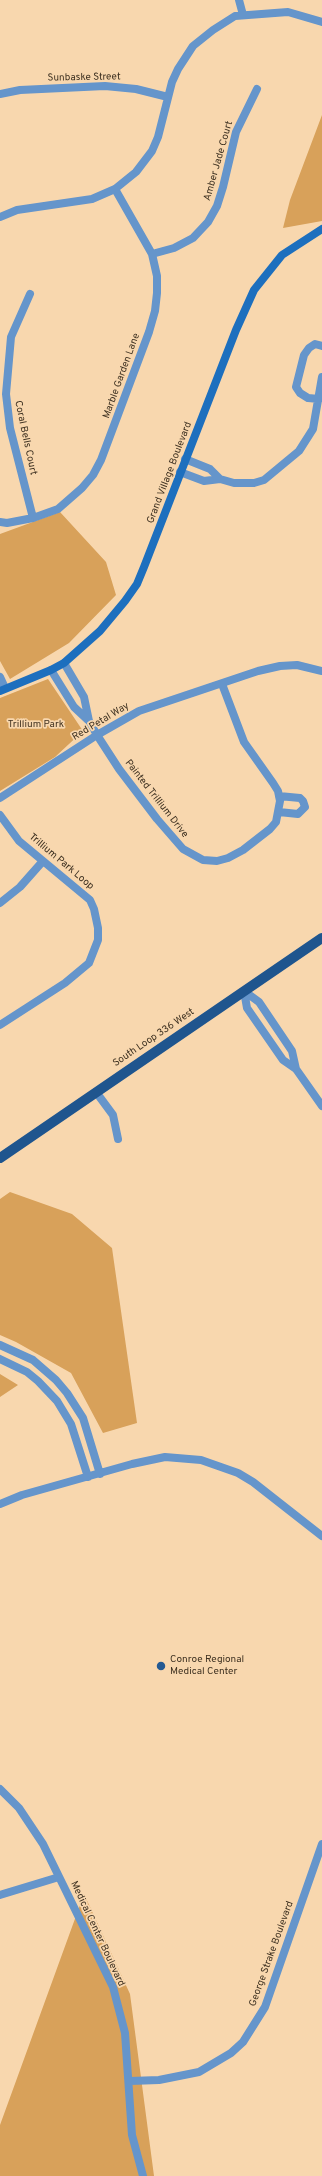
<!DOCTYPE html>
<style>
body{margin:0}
canvas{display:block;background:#f8d7ae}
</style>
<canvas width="322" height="2176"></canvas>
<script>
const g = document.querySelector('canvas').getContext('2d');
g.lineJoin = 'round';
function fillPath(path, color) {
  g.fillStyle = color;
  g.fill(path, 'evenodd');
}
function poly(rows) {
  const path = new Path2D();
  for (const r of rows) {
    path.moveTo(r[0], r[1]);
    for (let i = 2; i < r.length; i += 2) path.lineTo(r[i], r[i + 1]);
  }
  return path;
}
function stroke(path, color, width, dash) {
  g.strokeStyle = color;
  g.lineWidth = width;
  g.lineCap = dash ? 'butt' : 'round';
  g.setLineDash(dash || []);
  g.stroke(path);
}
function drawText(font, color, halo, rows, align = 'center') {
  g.font = font + ' Overpass,sans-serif';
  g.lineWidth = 3.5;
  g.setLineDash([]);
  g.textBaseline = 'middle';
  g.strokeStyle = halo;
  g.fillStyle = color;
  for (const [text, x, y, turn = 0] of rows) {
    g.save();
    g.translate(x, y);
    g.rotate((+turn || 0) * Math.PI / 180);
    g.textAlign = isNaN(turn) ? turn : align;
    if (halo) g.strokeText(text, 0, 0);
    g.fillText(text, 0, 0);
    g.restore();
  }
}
const green = poly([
 [322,115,322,221,283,228,290,200],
 [60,512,106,562,116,595,69,643,10,679,0,661,0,534],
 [48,679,83,731,55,757,0,791,0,698],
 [10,1192,72,1214,112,1248,137,1423,103,1433,71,1373,16,1342,0,1335,0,1199],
 [0,1374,18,1385,0,1397],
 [84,1894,130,1994,154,2176,0,2176,0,2125]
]);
const street = poly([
 [239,0,243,15],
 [0,94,20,90,105,86,136,89,168,97],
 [0,217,17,210,92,199,115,189,136,172,152,151,158,137,172,82,178,69,193,46,213,30,235,16,288,12,322,22],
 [152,254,174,248,193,238,208,222,217,206,223,187,236,132,257,89],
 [30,294,11,337,6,394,10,428,33,518],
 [319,399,308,398,300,393,296,387,304,355,309,348,315,344,322,346],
 [185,459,210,469,220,479],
 [180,472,204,481,220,479,234,483,254,483,264,480,299,451,313,429,322,377],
 [0,522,7,523,33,518,58,509,82,488,93,475,101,460,149,332,155,311,157,293,157,276,152,254,115,189],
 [64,663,84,697,89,721,97,735,119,769,157,819,183,849,203,860,217,861,228,858,243,850,270,829,276,822,280,801,278,791,273,783,244,742,222,684],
 [51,670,74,707,89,721],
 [0,677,5,688],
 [279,796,300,798,303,801,305,807,298,814,279,812],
 [0,798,97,735,139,711,258,671,280,666,297,665,322,671],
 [0,815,19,841,90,900,94,909,98,928,98,940,89,963,65,983,0,1025],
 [0,903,20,887,43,861],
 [244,991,247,1008,283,1060,296,1069,322,1106],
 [244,991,259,1002,292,1051,296,1069],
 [96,1092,113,1115,118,1139],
 [0,1345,33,1360,56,1380,67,1393,83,1418,100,1474],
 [0,1359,27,1372,38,1381,57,1401,71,1424,88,1477],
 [0,1504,22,1495,132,1464,165,1457,201,1460,238,1473,253,1482,322,1536],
 [0,1789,19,1808,43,1844,113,1987,125,2033,132,2135,143,2176],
 [0,1895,59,1877],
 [130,2081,159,2080,199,2072,231,2053,243,2042,265,2007,322,1844]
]);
const secondary = poly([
 [0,691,51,670,64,663,100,631,125,601,137,584,144,567,236,330,254,290,282,255,322,229]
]);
const primary = poly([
 [0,1158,322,938]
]);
const markers = [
 [161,1666,5,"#245992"]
];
const streetNames = [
 ["Sunbaske Street",84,78,-1],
 ["Amber Jade Court",219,161,-74],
 ["Marble Garden Lane",122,376,-70],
 ["Coral Bells Court",25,438,78],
 ["Grand Village Boulevard",170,473,-69],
 ["Red Petal Way",101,722,-31],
 ["Painted Trillium Drive",156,799,52],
 ["Trillium Park Loop",61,862,40],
 ["South Loop 336 West",154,1038,-34],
 ["Medical Center Boulevard",97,1934,65],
 ["George Strake Boulevard",272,1954,-70]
];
const parkNames = [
 ["Trillium Park",36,725]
];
const poiNames = [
 ["Conroe Regional",170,1660],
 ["Medical Center",170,1672]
];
fillPath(green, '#d8a15a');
stroke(street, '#6595cb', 8);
stroke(secondary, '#1d6fbe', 8);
stroke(primary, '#1f558e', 10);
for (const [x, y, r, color] of markers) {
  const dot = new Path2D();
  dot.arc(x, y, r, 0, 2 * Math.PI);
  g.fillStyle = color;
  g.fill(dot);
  stroke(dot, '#f8d7ae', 1.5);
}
drawText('10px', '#3e3121', '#f8d7ae', streetNames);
drawText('10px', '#40311f', '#f8d7ae', parkNames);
drawText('10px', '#3e3121', '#f8d7ae', poiNames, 'left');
</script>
